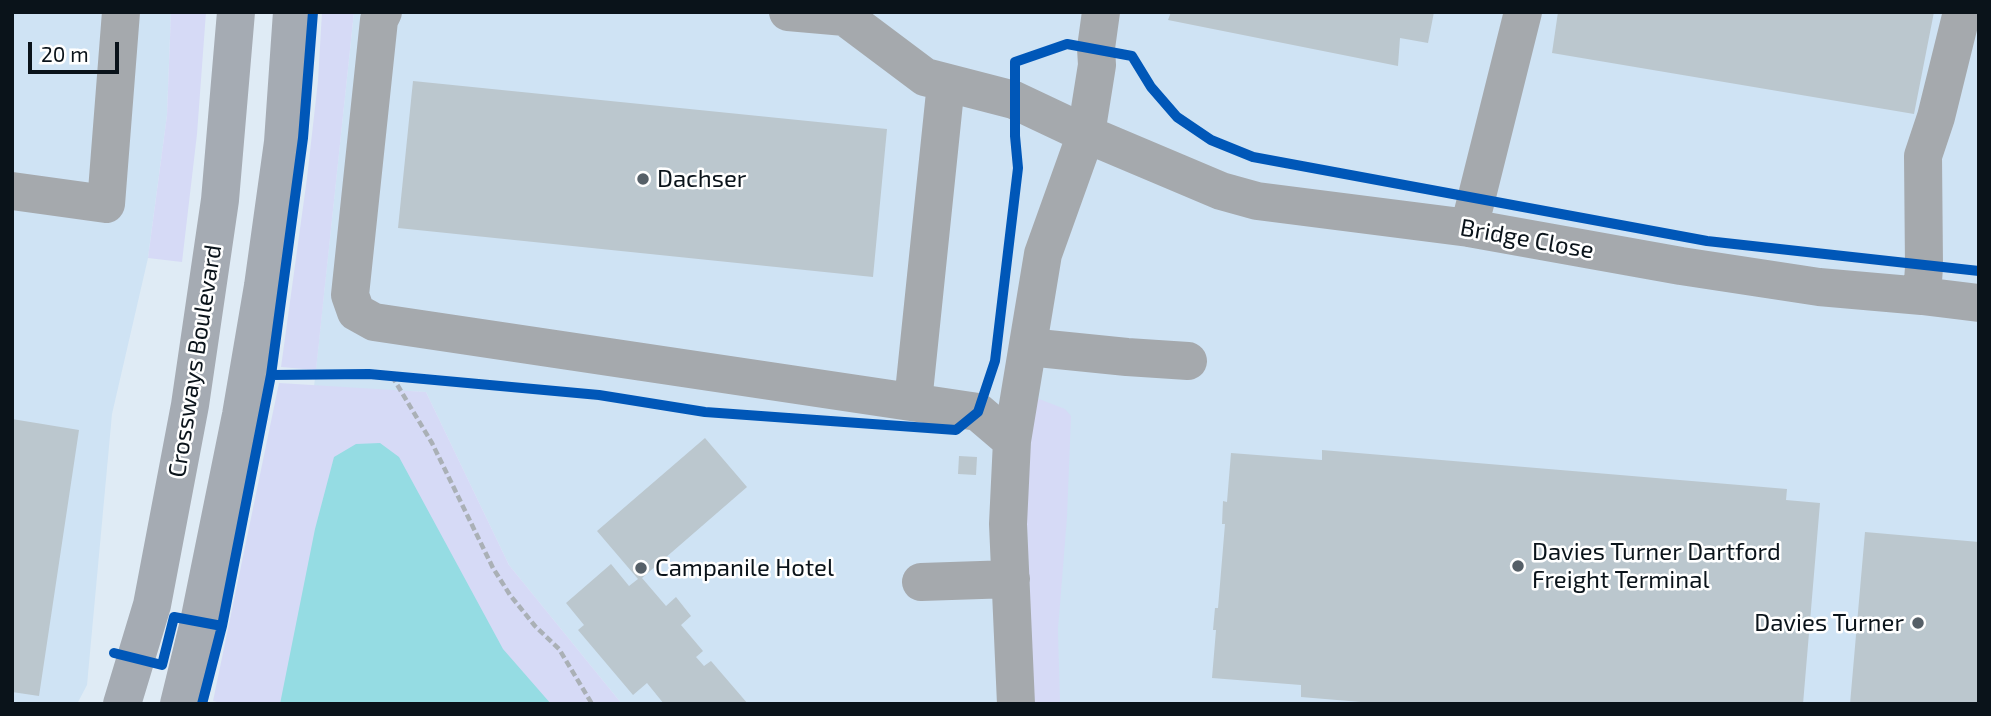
<!DOCTYPE html>
<style>
body{margin:0}
#map{position:relative;width:1991px;height:716px;overflow:hidden;background:#dfebf5;font-family:"Exo 2",sans-serif}
canvas{display:block}
.frame{position:absolute;inset:0;border:14px solid #0a131a;pointer-events:none}
.scale{position:absolute;left:28px;top:42px;width:91px;height:32px;box-sizing:border-box;border:4px solid #0a131a;border-top:0;padding-left:9px;font-size:21px;line-height:24px;white-space:nowrap;color:#0a131a;-webkit-text-stroke:5px #fff;paint-order:stroke}
</style>
<div id="map">
<canvas width="1991" height="716"></canvas>
<div class="frame"></div>
<div class="scale">20 m</div>
</div>
<script>
const g = document.querySelector('canvas').getContext('2d');
g.lineJoin = 'round';
function fillPath(path, color) {
  g.fillStyle = color;
  g.fill(path, 'evenodd');
}
function poly(rows) {
  const path = new Path2D();
  for (const r of rows) {
    path.moveTo(r[0], r[1]);
    for (let i = 2; i < r.length; i += 2) path.lineTo(r[i], r[i + 1]);
  }
  return path;
}
function stroke(path, color, width, dash) {
  g.strokeStyle = color;
  g.lineWidth = width;
  g.lineCap = dash ? 'butt' : 'round';
  g.setLineDash(dash || []);
  g.stroke(path);
}
function drawText(font, color, halo, rows, align = 'center') {
  g.font = font + ' "Exo 2",sans-serif';
  g.lineWidth = 5;
  g.setLineDash([]);
  g.textBaseline = 'middle';
  g.strokeStyle = halo;
  g.fillStyle = color;
  for (const [text, x, y, turn = 0] of rows) {
    g.save();
    g.translate(x, y);
    g.rotate((+turn || 0) * Math.PI / 180);
    g.textAlign = isNaN(turn) ? turn : align;
    if (halo) g.strokeText(text, 0, 0);
    g.fillText(text, 0, 0);
    g.restore();
  }
}
const built = poly([
 [12,12,171,12,167,115,148,258,112,414,87,685,77,704,12,704],
 [354,12,1979,12,1979,704,622,704,509,565,426,392,314,387]
]);
const green = poly([
 [171,12,206,12,197,134,182,262,148,258,167,115],
 [322,12,354,12,316,370,281,367,307,178,318,81],
 [279,383,426,392,509,565,622,704,225,704,213,701],
 [1034,397,1065,409,1071,416,1067,517,1058,629,1060,704,1034,704,1026,500]
]);
const water = poly([
 [380,443,399,457,503,649,551,704,280,704,315,529,334,457,356,444]
]);
const building = poly([
 [1171,12,1434,12,1428,43,1400,38,1398,66,1168,20],
 [1558,12,1934,12,1914,114,1552,53],
 [413,81,887,129,873,277,398,228],
 [12,419,79,430,39,696,12,692],
 [705,438,747,487,642,578,666,606,676,597,691,616,681,625,703,651,696,657,704,666,711,661,748,704,664,704,647,683,633,695,578,630,584,625,566,603,611,564,629,586,638,579,597,531],
 [1322,450,1787,489,1786,500,1820,503,1803,704,1385,704,1301,697,1301,685,1212,678,1216,630,1213,630,1215,608,1218,608,1225,524,1222,524,1223,501,1227,502,1231,453,1322,460],
 [959,456,977,457,976,475,958,474],
 [1865,532,1979,542,1979,704,1850,704]
]);
const path = poly([
 [392,376,432,443,493,568,510,595,535,626,559,649,592,704]
]);
const minor = poly([
 [383,12,379,20,350,295,356,312,374,322,978,412,1012,441],
 [788,12,845,17,925,77,1014,100,1086,134,1221,191,1257,201,1469,228,1681,266,1819,287,1922,296,1979,303],
 [12,191,106,204,121,12],
 [1469,228,1523,12],
 [1922,296,1924,267,1923,156,1936,117,1962,12],
 [1028,347,1127,357,1188,361],
 [913,402,946,83],
 [921,582,1011,579],
 [1016,704,1008,524,1012,441,1043,254,1086,134,1097,65,1096,48,1101,12]
]);
const major = poly([
 [122,704,152,605,190,405,220,200,236,12],
 [179,704,199,622,241,415,263,286,283,142,292,12]
]);
const cycleway = poly([
 [271,375,369,374,599,395,705,412,956,430,978,412,995,361,1018,168,1015,136,1015,62,1067,44,1132,56,1151,87,1177,117,1211,140,1253,157,1707,241,1979,271],
 [114,653,162,665,174,617,222,626],
 [202,704,222,626,271,375,303,138,313,12]
]);
const markers = [
 [643,179,7,"#555f67"],
 [1518,566,7,"#555f67"],
 [641,568,7,"#555f67"],
 [1918,623,7,"#555f67"]
];
const poiNames = [
 ["Dachser",657,179],
 ["Davies Turner Dartford",1532,552],
 ["Freight Terminal",1532,580],
 ["Campanile Hotel",655,568],
 ["Davies Turner",1904,623,"right"]
];
const streetNames = [
 ["Bridge Close",1527,239,10],
 ["Crossways Boulevard",195,361,-81]
];
fillPath(built, '#cfe3f4');
fillPath(green, '#d6daf6');
fillPath(water, '#95dce3');
fillPath(building, '#bbc7ce');
stroke(path, '#aab0b6', 4.5, [7, 3.5]);
stroke(minor, '#a5a9ad', 38);
stroke(major, '#a5abb3', 38);
stroke(cycleway, '#0057b8', 10);
for (const [x, y, r, color] of markers) {
  const dot = new Path2D();
  dot.arc(x, y, r, 0, 2 * Math.PI);
  g.fillStyle = color;
  g.fill(dot);
  stroke(dot, '#fff', 2.5);
}
drawText('24px', '#0a131a', '#fff', poiNames, 'left');
drawText('24px', '#0a131a', '#fff', streetNames);
</script>
